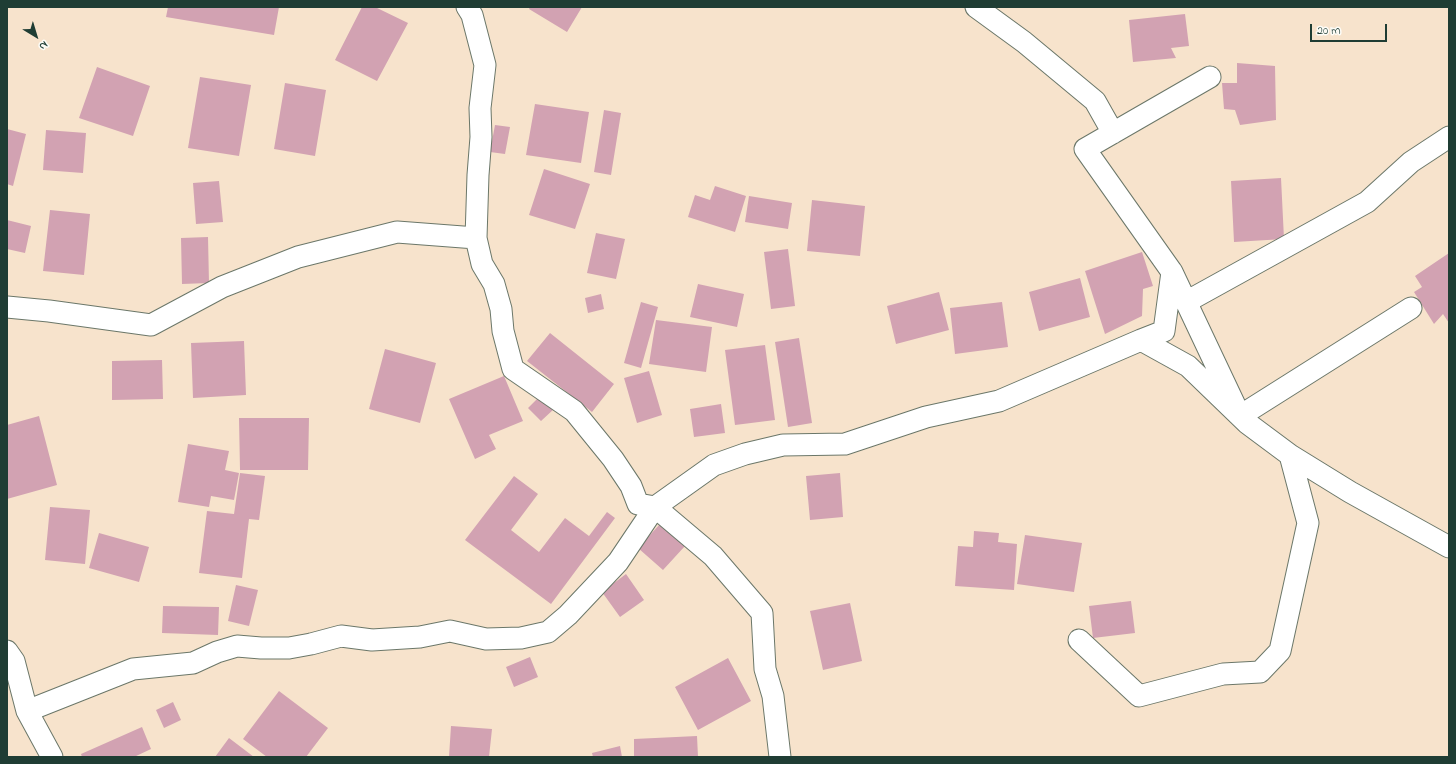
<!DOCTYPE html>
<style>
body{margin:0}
#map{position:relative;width:1456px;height:764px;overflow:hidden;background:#f7e3cc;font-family:"Indie Flower",sans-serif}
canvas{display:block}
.frame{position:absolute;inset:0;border:8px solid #1f3d34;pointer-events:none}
.north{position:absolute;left:16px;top:16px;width:40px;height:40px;-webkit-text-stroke:3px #fdfcf7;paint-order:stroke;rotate:142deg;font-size:11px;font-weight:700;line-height:16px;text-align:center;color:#1f3d34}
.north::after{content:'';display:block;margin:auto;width:14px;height:18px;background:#1f3d34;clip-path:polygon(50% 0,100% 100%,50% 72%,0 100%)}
.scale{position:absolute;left:1310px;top:24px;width:77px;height:18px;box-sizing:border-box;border:2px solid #1f3d34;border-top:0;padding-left:5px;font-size:12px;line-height:14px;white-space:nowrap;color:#1f3d34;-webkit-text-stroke:3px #fdfcf7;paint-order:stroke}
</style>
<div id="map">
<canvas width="1456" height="764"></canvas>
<div class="frame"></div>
<div class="north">N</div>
<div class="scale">20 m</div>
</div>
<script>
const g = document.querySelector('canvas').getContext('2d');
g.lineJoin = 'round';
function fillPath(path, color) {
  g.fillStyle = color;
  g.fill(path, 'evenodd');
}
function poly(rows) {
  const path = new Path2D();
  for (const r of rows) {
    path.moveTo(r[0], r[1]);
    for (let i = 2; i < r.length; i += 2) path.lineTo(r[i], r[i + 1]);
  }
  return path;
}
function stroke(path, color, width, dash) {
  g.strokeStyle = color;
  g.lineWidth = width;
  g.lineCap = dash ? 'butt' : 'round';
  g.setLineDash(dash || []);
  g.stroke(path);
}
const building = poly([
 [168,7,279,7,274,35,166,17],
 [362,7,375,7,408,23,377,81,335,60],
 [530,7,582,7,567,32,529,9],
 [1185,14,1189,46,1171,48,1176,58,1133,62,1129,20],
 [1237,63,1275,66,1276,120,1240,125,1235,110,1224,109,1222,83,1237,83],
 [97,67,150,86,133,136,79,118],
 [200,77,251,85,239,156,188,148],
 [285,83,326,90,315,156,274,149],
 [535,104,589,112,581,163,526,155],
 [604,110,621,113,611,175,594,172],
 [495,125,510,127,505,154,490,152],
 [7,129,26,134,13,186,7,184],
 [46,130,86,133,83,173,43,170],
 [544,169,590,184,575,229,529,215],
 [1281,178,1284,239,1234,242,1231,181],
 [219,181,223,222,196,224,193,183],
 [715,186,746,196,735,232,688,217,695,195,710,200],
 [749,196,792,203,788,229,745,222],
 [812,200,865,206,860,256,807,251],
 [50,210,90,214,84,275,43,271],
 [7,220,31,226,25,253,7,249],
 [596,233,625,239,616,279,587,273],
 [208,237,209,283,182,284,181,238],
 [788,249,795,306,771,309,764,252],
 [1142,252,1153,286,1143,289,1142,316,1105,334,1085,271],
 [1449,253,1449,323,1443,314,1434,324,1414,292,1422,287,1415,276],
 [1080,278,1090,317,1039,331,1029,292],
 [698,284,744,294,737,327,690,317],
 [939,292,949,330,896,344,887,306],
 [601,294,604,309,588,313,585,298],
 [641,302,658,307,641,368,624,363],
 [1002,302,1008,347,955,354,950,308],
 [656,320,712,327,706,372,649,364],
 [550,333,614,384,592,412,527,361],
 [799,338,812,423,788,427,775,342],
 [244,341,246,395,193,398,191,343],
 [765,345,775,420,735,425,725,350],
 [385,349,436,363,420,423,369,409],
 [162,360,163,399,112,400,112,361],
 [649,371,662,415,637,423,624,378],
 [504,376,523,421,489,435,496,449,475,459,449,399],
 [541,395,554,409,541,421,528,408],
 [721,404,725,433,694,437,690,409],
 [39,416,57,485,7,499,7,425],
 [239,418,309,418,308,470,240,470],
 [188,444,229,451,225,470,239,473,234,500,211,496,209,507,178,502],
 [240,473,265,476,259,520,249,519,242,578,199,573,207,511,234,514],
 [840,473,843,517,810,520,806,476],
 [514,476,538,494,511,530,539,552,565,518,589,536,607,512,615,518,551,604,465,540],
 [50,507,90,510,85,564,45,560],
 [660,524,685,546,663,570,638,548],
 [974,531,999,533,998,542,1017,544,1014,590,955,586,958,546,973,547],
 [99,533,149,547,139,582,89,568],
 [1025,535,1082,543,1074,592,1017,584],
 [626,574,644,600,620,617,602,592],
 [236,585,258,590,249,626,228,621],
 [1131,601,1135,633,1093,638,1089,606],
 [850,603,862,661,823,670,810,611],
 [163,606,219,607,218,635,162,633],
 [530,657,538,677,514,687,506,667],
 [728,658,751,701,698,730,675,687],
 [279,691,328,728,306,757,267,757,243,739],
 [173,702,181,720,164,728,156,710],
 [451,726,492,729,489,757,449,757],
 [142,727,151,749,134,757,82,757,81,754],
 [697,736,698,757,634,757,634,739],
 [229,738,254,757,215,757],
 [620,746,622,757,593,757,592,753]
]);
const street = poly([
 [467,7,472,15,485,65,480,108,481,137,478,175,476,238,482,264,494,284,501,309,503,331,513,369,574,411,613,459,631,486,638,504,655,507,713,556,762,613,765,669,773,696,780,757],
 [976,7,1024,42,1095,101,1113,133],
 [1172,272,1085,149,1210,77],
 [1186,302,1367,202,1411,162,1449,137],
 [7,307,49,311,151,325,222,287,298,257,397,232,476,238],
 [1141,340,1164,331,1172,272,1240,416,1411,308],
 [1079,640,1139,696,1223,674,1260,672,1280,651,1308,523,1290,455],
 [7,651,14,661,27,711,52,757],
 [27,711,133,669,193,663,217,652,237,646,261,648,289,648,311,644,341,636,372,640,420,637,450,631,486,639,521,638,548,632,568,615,618,562,655,507,714,465,745,454,783,445,845,444,926,417,999,401,1141,340,1188,366,1247,423,1290,455,1350,492,1449,547]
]);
fillPath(building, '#d2a2b2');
stroke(street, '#6b7769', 23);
stroke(street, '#fff', 21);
</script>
